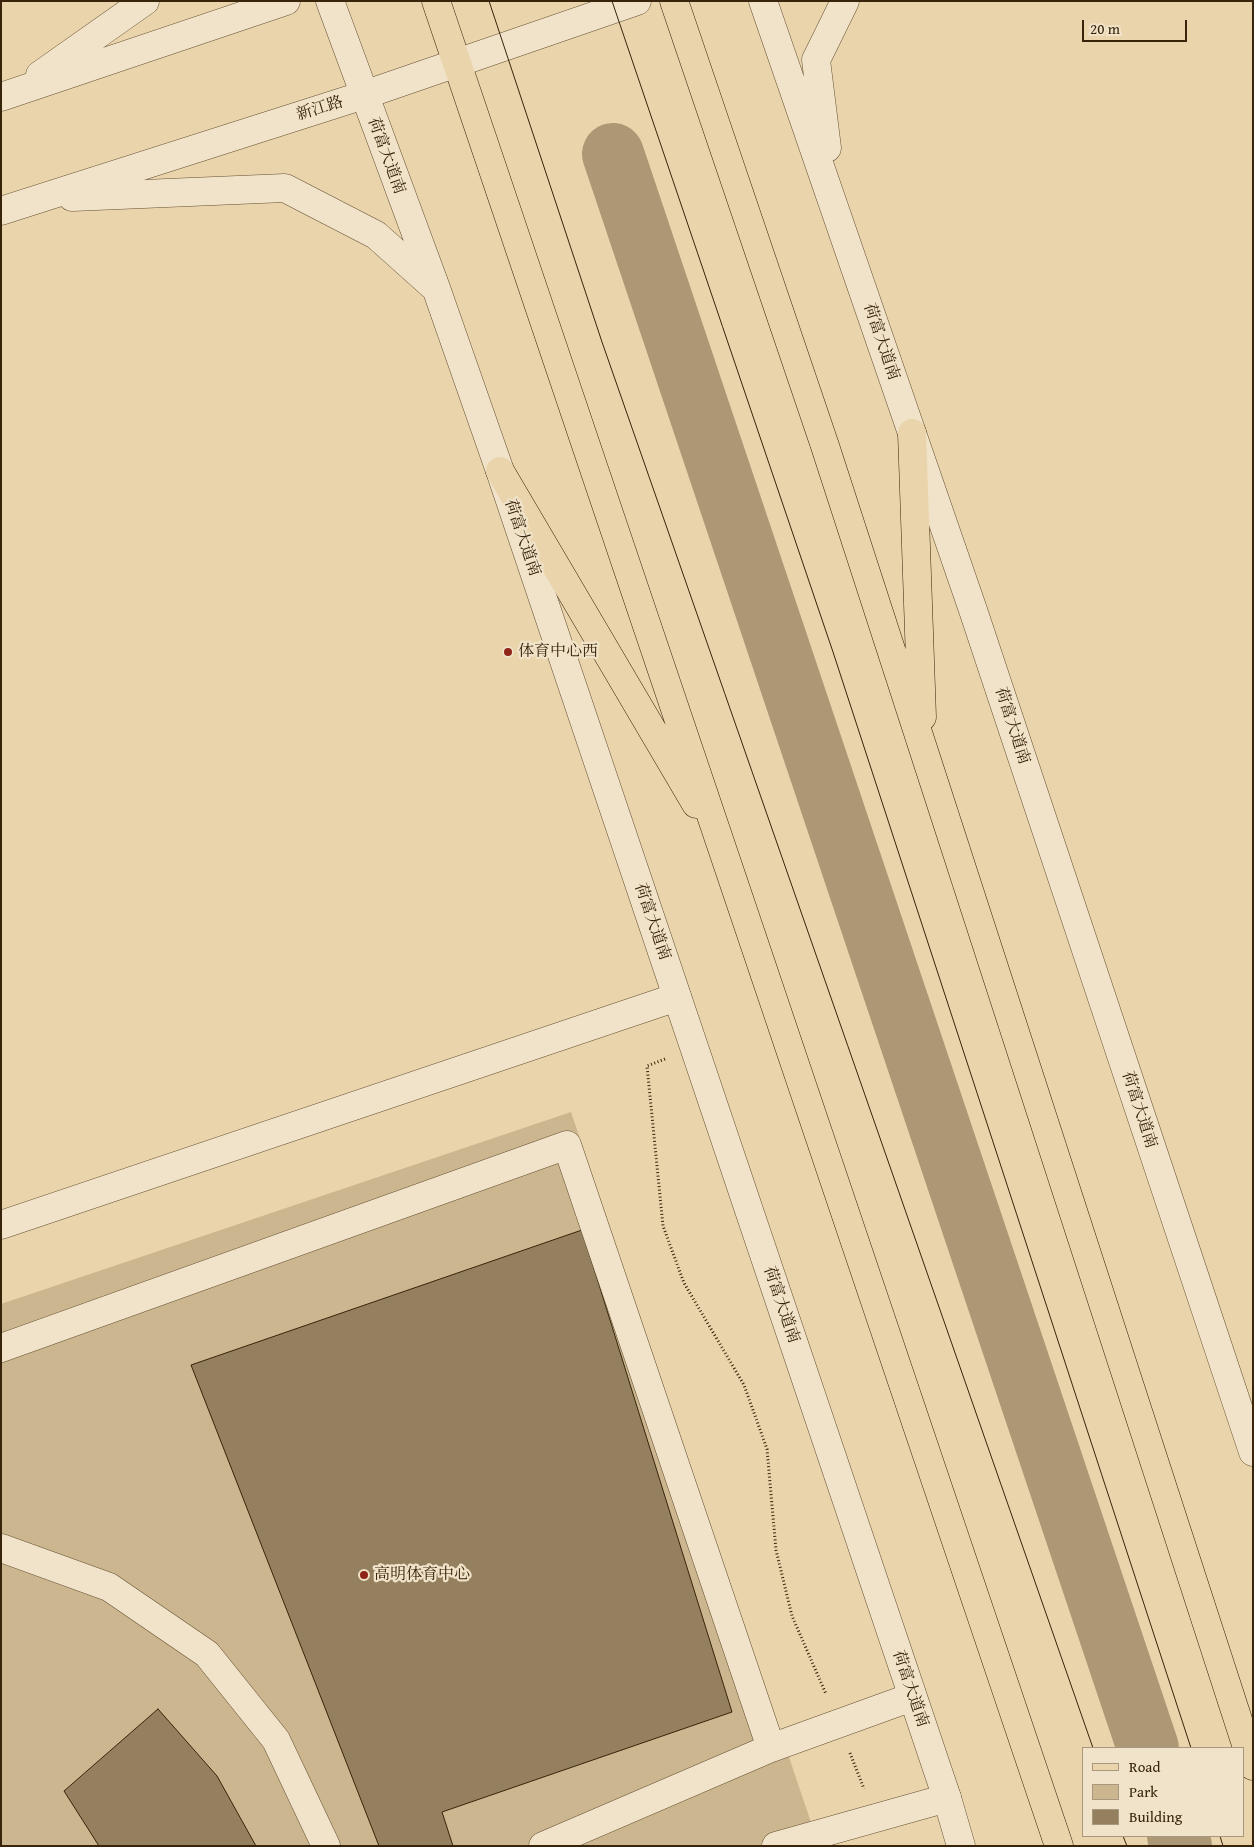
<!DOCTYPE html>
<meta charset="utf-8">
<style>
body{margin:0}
#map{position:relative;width:1254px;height:1847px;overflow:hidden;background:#ead4ac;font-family:"Gentium Book Plus",serif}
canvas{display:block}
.frame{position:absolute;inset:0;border:2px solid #37240a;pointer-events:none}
.legend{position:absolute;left:1082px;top:1747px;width:162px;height:90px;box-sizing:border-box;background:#f1e3c9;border:1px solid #a7977d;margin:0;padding:6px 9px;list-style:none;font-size:15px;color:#37240a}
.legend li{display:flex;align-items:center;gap:10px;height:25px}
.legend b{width:25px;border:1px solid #a7977d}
.scale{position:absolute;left:1082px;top:20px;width:105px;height:22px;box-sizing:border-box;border:2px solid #37240a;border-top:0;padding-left:6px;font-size:15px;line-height:18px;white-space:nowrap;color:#37240a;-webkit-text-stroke:4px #f1e3c9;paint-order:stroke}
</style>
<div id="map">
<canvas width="1254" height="1847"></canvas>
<div class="frame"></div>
<ul class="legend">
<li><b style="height:6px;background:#ead4ac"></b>Road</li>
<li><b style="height:14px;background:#ccb690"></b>Park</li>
<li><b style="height:14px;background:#94805e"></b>Building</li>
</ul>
<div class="scale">20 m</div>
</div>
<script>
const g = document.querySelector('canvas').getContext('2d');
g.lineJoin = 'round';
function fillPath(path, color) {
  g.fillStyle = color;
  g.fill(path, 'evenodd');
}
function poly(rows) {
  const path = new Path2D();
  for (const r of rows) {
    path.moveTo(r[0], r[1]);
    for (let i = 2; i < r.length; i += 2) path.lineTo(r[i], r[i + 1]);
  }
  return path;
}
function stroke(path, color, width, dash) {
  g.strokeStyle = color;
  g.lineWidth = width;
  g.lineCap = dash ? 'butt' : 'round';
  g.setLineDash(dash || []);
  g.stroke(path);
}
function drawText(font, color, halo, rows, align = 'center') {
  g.font = font + ' "Gentium Book Plus","Noto Serif SC",serif';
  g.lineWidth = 4.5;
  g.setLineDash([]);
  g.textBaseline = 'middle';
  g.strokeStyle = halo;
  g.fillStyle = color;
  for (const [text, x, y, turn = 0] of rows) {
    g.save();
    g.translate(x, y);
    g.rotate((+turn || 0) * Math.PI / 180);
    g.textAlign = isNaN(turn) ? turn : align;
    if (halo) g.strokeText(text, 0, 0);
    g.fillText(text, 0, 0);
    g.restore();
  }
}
const green = poly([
 [571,1112,819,1846,1,1846,1,1304]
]);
const river = poly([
 [613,154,1148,1748],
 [1178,1836,1181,1846]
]);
const building = poly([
 [582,1230,732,1712,442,1812,453,1846,379,1846,191,1365,582,1230],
 [158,1709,217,1776,256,1846,99,1846,64,1791,158,1709]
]);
const path = poly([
 [665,1059,647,1066,663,1226,684,1283,744,1385,767,1449,776,1550,792,1616,826,1694],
 [850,1753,864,1789]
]);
const minor = poly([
 [1,1225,677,997],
 [1,1348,567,1145,771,1748],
 [1,1548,109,1587,207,1654,276,1740,326,1846],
 [543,1846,771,1748,912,1697],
 [776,1846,947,1798]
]);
const tertiary = poly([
 [330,1,436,288,500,471,947,1798,961,1846],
 [763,1,973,610,1253,1452],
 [40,75,145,1],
 [1,97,286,1],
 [827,148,816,60,845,1],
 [72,197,285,188,376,235,433,286],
 [1,211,364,95,637,1]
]);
const primary = poly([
 [436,1,1059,1846],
 [674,1,825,446,1253,1766],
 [912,433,922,717],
 [500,471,696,804]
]);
const tram = poly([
 [489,1,602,342,1093,1748],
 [612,1,833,652,1191,1748],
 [1123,1836,1127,1846],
 [1220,1836,1223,1846]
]);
const markers = [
 [508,652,5,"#8f2418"],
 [364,1575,5,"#8f2418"]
];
const streetNames = [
 ["新江路",320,109,-17],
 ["荷富大道南",386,156,70],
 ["荷富大道南",881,342,71],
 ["荷富大道南",522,538,71],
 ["荷富大道南",1012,726,72],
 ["荷富大道南",652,922,71],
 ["荷富大道南",1139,1110,72],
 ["荷富大道南",781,1305,71],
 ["荷富大道南",910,1689,71]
];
const poiNames = [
 ["体育中心西",518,652],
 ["高明体育中心",374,1575]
];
fillPath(green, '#ccb690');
stroke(river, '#ad9875', 62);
fillPath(building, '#94805e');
stroke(building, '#37240a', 1);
stroke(minor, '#645032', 29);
stroke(tertiary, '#645032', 29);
stroke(primary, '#37240a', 29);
stroke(path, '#37240a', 3, [1, 2.5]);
stroke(minor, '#f1e3c9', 28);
stroke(tertiary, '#f1e3c9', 28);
stroke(primary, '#ead4ac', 28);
stroke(tram, '#37240a', 1);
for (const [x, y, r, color] of markers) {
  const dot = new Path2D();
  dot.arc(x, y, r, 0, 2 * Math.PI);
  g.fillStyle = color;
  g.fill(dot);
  stroke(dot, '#f1e3c9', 2);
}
drawText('16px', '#37240a', '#f1e3c9', streetNames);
drawText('16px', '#37240a', '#f1e3c9', poiNames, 'left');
</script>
